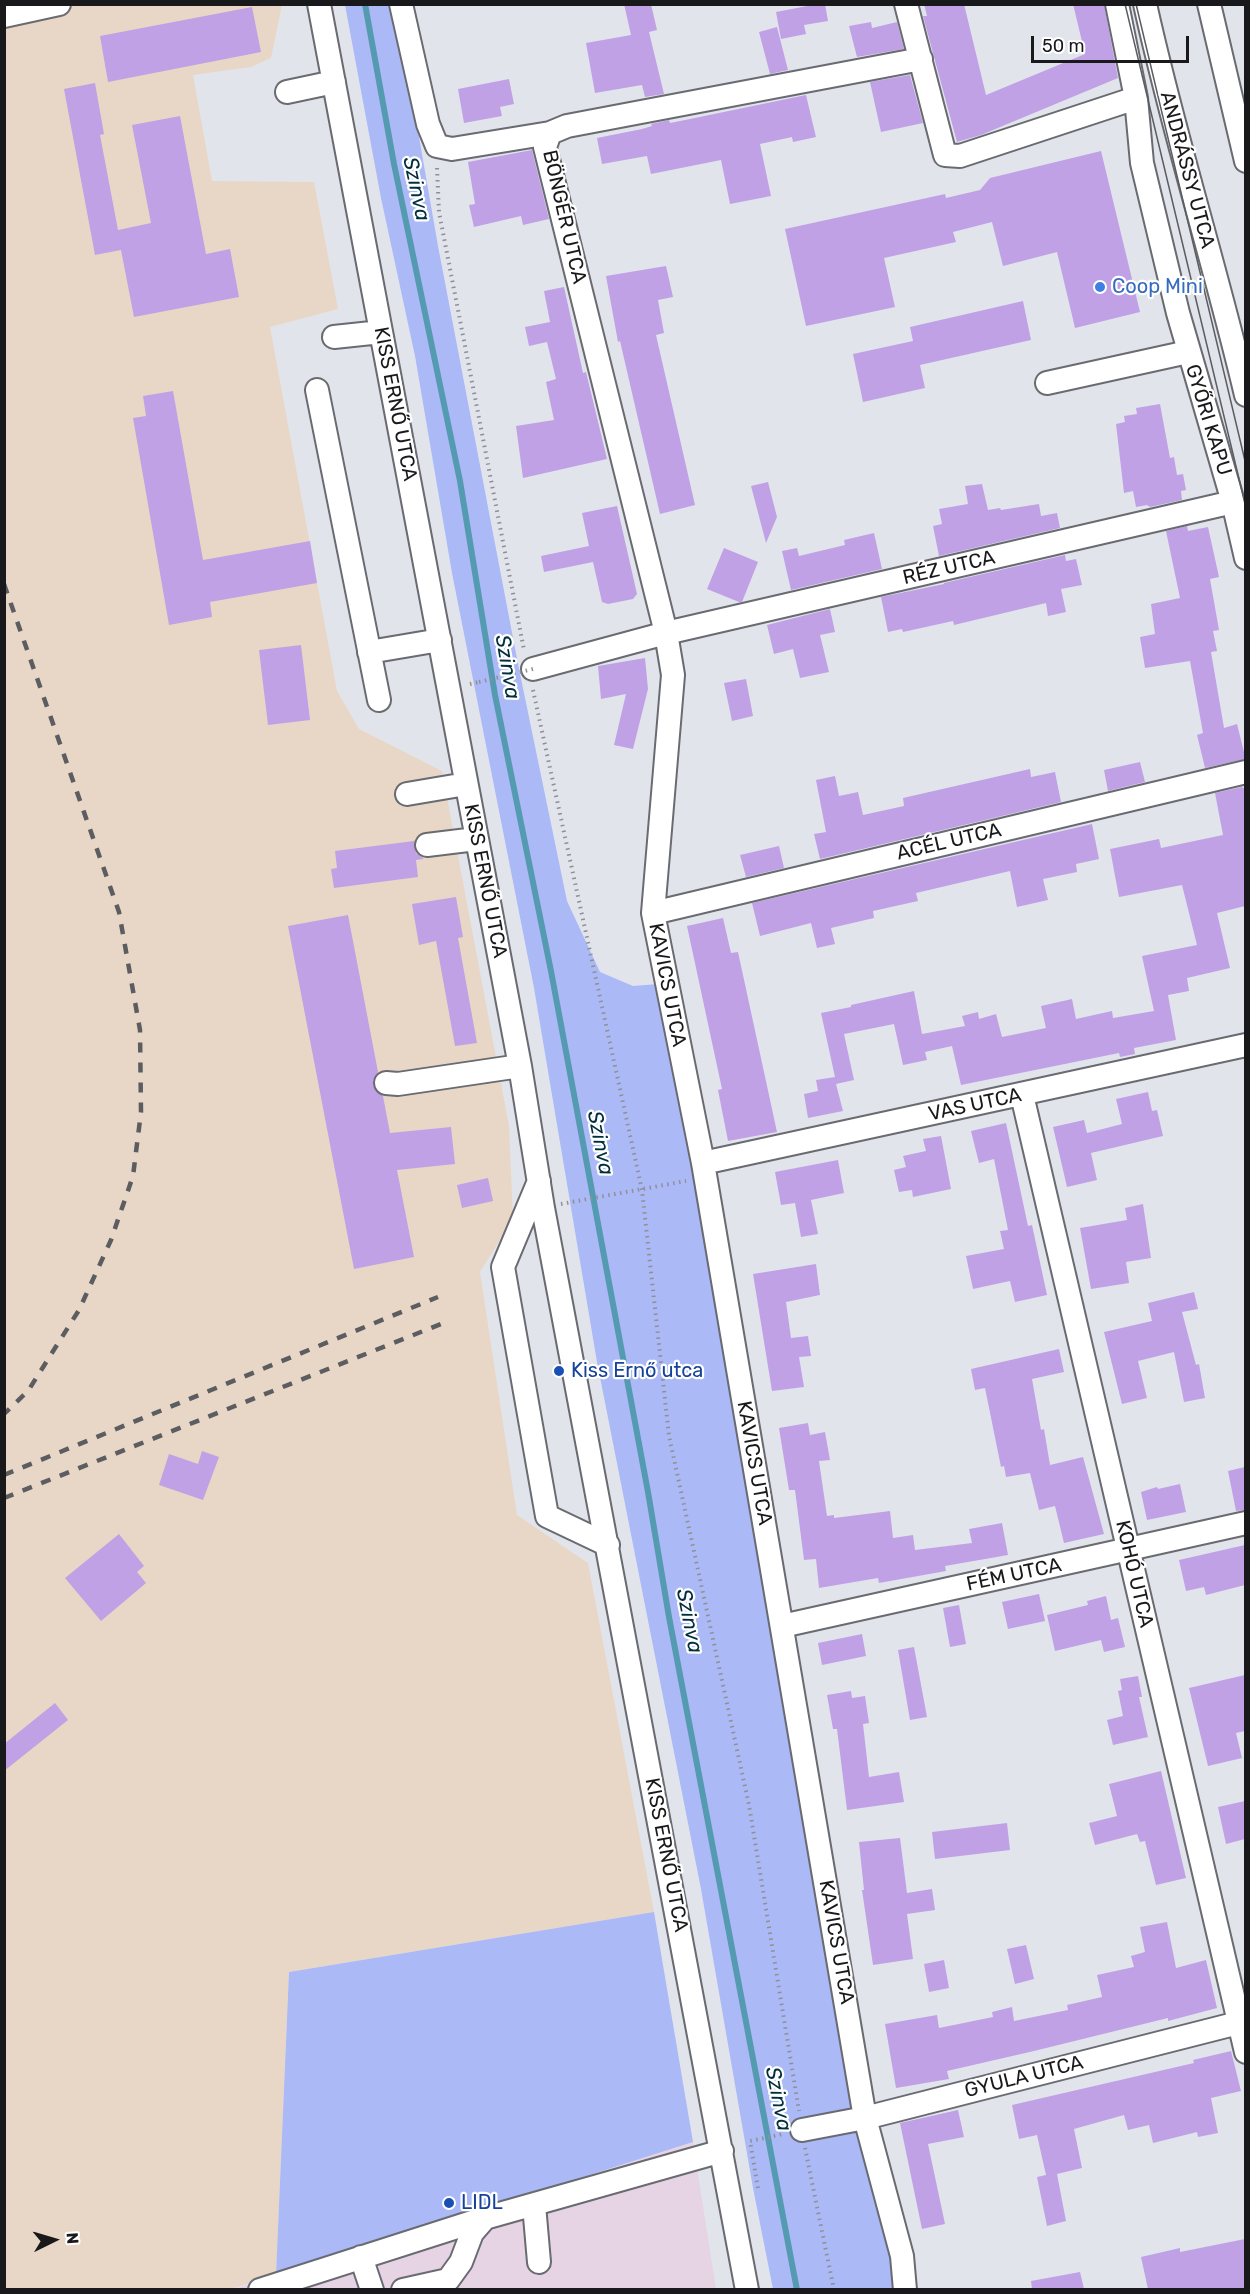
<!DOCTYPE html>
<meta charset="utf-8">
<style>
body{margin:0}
#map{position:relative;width:1250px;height:2294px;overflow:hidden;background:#e2e4eb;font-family:Rubik,sans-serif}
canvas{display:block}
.frame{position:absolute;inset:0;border:6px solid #19191c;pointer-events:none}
.north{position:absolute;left:24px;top:2210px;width:60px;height:60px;-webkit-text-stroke:4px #fff;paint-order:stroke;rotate:85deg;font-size:16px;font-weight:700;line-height:24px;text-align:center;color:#19191c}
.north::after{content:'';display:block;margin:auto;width:21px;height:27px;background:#19191c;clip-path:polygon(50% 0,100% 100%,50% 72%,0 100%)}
.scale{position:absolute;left:1031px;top:36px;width:158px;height:27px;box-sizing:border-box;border:3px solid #19191c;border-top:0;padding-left:8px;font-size:18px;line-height:21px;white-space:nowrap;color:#19191c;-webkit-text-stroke:4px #fff;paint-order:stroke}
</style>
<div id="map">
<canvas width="1250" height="2294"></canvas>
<div class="frame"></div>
<div class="north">N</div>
<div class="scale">50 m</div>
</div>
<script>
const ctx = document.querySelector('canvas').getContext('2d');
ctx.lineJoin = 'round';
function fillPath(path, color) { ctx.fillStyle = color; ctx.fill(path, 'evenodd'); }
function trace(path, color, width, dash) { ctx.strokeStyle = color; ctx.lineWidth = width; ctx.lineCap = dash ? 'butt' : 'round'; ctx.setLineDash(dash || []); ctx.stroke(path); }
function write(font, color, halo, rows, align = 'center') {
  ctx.font = font + ' Rubik,sans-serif'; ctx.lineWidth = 4.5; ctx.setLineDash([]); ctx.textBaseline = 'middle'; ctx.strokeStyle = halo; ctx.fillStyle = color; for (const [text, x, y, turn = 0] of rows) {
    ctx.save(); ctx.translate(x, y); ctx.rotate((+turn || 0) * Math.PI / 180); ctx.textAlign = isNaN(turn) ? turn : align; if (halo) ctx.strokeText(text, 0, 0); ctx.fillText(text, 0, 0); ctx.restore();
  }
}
fillPath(new Path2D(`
 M693,2142l23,147 -485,1z`), '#e6d4e4');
fillPath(new Path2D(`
 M5,5h277l-11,53 -20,9 -58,8 19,106 102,1 24,127 -68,18 67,364 22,38 83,42 67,355 4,93 -33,53 37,243 71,48 66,349 -365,60 -13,303 -45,14 -226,1z`), '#e8d7c6');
fillPath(new Path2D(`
 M345,5h51l42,241 81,423 48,232 33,71 33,14 25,-2 242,1305h-127l-20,-101 -52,-299 -104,-527 -63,-374 -82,-415 -37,-217 -34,-158z
 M654,1912l39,230 -417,133 13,-303z`), '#abb9f7');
trace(new Path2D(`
 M365,4l29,160 66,317 35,214 56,276 97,521 21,125 128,673`), '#549ab0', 6);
fillPath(new Path2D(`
 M624,4h27l6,26 -8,2 15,62 -19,3 -3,-12 -47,8 -9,-50 45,-8z
 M818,4h7l3,17 -24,4 2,9 -25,5 -5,-27z
 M924,4h40l22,91 99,-41 -12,-50h31l14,74 -137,57 -24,7 -34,-126h4z
 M252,7l9,45 -153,30 -8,-46z
 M871,22l1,6 25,-6 7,27 -47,8 -8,-31z
 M777,27l11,43 -18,4 -11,-42z
 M910,75l13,48 -42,9 -11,-50z
 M509,79l5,25 -14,3 2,9 -38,7 -6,-34z
 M95,83l9,51 -4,1 18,95 33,-7 -19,-98 48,-9 26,138 24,-5 9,48 -105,20 -13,-67 -26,5 -31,-166z
 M806,95l10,42 -23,5 -1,-5 -32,7 11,52 -41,8 -9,-44 -70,14 -4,-18 -45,8 -5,-26 45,-9 10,-3 -1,-2 18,-4 1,3 15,-3z
 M532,150l17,69 -26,6 -2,-9 -47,11 -5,-22 6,-1 -7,-42z
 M1101,151l39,161 -65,16 -18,-76 -54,14 -11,-44 -39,10 3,10 -72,16 11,49 -89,19 -21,-97 160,-35 1,4 34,-8 10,-12z
 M666,266l7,31 -15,3 6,33 -8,2 39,170 -35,9 -40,-173 -2,1 -12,-66z
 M564,287l19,86 3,-1 21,87 -84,19 -7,-52 38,-6 -8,-38 10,-3 -9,-37 -18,4 -4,-19 25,-5 -6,-31z
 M1023,301l8,39 -111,25 5,23 -62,14 -10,-48 60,-13 -3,-14z
 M173,391l30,169 107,-19 7,42 -107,19 2,15 -43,8 -36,-207 13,-2 -3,-20z
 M1160,404l10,54 4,-1 3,18 6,-1 3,16 -5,1 1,9 -32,7 -3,-2 -11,2 -3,-16 -9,2 -8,-69 9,-2 -1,-6 13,-2 -1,-6z
 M768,482l9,35 -11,26 -15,-57z
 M982,484l6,26 12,-2 1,2 38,-6 2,12 16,-3 3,15 -121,28 -6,-30 9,-2 -3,-15 29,-5 -3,-18z
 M617,506l20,88 -4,5 -25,5 -6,-2 -9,-40 -49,10 -3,-16 48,-10 -7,-33z
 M1187,526l1,5 20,-4 11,50 -9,2 9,51 -6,1 4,20 -6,1 13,76 13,-4 8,32v3l-40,9 -8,-33 6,-2 -13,-72 -45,7 -5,-31 15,-3 -4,-30 29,-6 -14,-67z
 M874,533l8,36 -91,21 -9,-39 15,-3 2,8 46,-11 -1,-5z
 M724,548l34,14 -16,40h-3l-32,-13z
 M1065,555l1,6 10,-2 6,26 -21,4 5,23 -18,4 -2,-13 -92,22 -1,-4 -50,11 -1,-3 -14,3 -7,-35 63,-13v-1z
 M830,609l5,23 -15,3 9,37 -29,6 -7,-29 -19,5 -7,-29z
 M301,645l9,75 -42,5 -9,-75z
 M645,658l3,31 -15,60 -19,-4 12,-51 -25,5 -3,-33z
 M746,679l7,37 -21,5 -8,-38z
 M1140,762l5,20 -37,9 -4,-21z
 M1030,769l1,8 24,-5 6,30 -241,57 -6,-25 12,-2 -10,-52 19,-4 4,20 19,-4 5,23 41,-9 -1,-8z
 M1242,787l3,2v117l-28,7 13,55 -43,10 2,13 -21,4 8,45 -42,8 1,6 -15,3 -1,-4 -158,32 -9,-39 -27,6 2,8 -24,5 -9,-41 -50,10 10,46 -18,4 7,27 -35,7 -4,-24 14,-3 -2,-11 19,-3 -14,-64 30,-6v-2l63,-14 8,43 43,-8 -3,-10 16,-4 1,7 17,-5 6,23 44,-9 -5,-22 31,-7 4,20 36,-8 1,7 41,-7 -12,-55 55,-11 -15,-60 -63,12 -9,-48 49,-10 2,9 62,-13 -8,-42z
 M1092,824l7,35 -23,5 1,8 -34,7 5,21 -31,7 -7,-36 -94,22 2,8 -45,10 1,7 -43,10 4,16 -18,4 -6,-25 -51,13 -8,-33z
 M414,841l2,12 8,6 -8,1 2,17 -84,11 -3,-19 6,-1 -2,-17z
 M779,846l5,22 -38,9 -6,-22z
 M456,897l7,40 -5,1 19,105 -22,3 -19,-105 -17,4 -7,-41z
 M348,915l30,157 -5,9 1,7 9,8 7,37 61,-6 4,37 -58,6 17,87 -60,12 -66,-343z
 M723,918l8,35 7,-1 39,180 -49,9 -10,-51 4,-1 -35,-163z
 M1148,1092l4,19 5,-1 6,26 -72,17 6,27 -30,7 -14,-60 31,-7 3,13 35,-9 -6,-25z
 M1006,1123l22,103 4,-1 15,70 -32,7 -5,-21 -37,8 -7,-33 38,-7 -4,-18 8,-1 -14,-71 -15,4 -8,-32z
 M941,1136l10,53 -38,8 -1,-7 -13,2 -5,-22 12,-3 -3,-11 23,-5 -3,-12z
 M838,1160l6,33 -33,7 7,34 -17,3 -6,-34 -14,2 -6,-33z
 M488,1178l5,23 -31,7 -5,-23z
 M1143,1204l8,54 -25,4 3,21 -38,6 -11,-61 47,-8 -2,-12z
 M816,1264l4,31 -34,7 5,36 17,-2 3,20 -12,1 5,30 -32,4 -19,-117z
 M1194,1292l4,17 -16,3 14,53 3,-1 6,34 -21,4 -10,-50 -36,9 9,37 -25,6 -18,-72 48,-11 -4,-18z
 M1059,1349l5,23 -32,7 9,51 3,-1 6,36 33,-8 21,77 -40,9 -9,-37 -16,4 -9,-37 -24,4 -2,-11 -3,1 -16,-79 -10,2 -4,-21z
 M808,1423l2,12 15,-3 5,28 -11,1 8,55 7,-1v3l56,-7 3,27 20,-3 2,15 57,-7 -3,-14 33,-6 6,32 -63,11 1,5 -67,12 -1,-5 -59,10 -3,-29 -12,1 -9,-70h-6l-10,-62z
 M202,1451l17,6 -16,43 -44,-15 10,-31 29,10z
 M1245,1467v43l-9,1 -8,-40z
 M1180,1484l6,28 -39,8 -6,-28 16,-5 1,2z
 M119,1534l25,32 -7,6 9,11 -45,38 -36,-43z
 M1245,1545v40l-39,10 -2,-8 -18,4 -7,-31z
 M1039,1594l6,27 -37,8 -6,-27z
 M1106,1596l5,24 7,-2 7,29 -21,5 -3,-12 -46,11 -8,-36 41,-10 -1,-4z
 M959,1605l7,39 -16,3 -7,-39z
 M862,1634l4,22 -44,9 -4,-22z
 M914,1647l13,70 -17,3 -12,-70z
 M1245,1675v56l-9,2 6,25 -34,8 -19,-78z
 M1138,1676l4,21h-3l9,40 -35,8 -6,-25 16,-4 -5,-25 4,-1 -2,-11z
 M851,1691l1,7 13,-2 4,27 -6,1 6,53 30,-5 5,30 -57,8 -10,-81h-4l-6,-34z
 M55,1703l13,17 -64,51v-27z
 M1161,1771l25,107 -30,7 -11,-44 -5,1 -3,-8 -42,11 -6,-22 28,-7 -8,-32z
 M1245,1801v38l-19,5 -8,-37z
 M1007,1823l3,27 -75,9 -3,-27z
 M900,1838l7,55 25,-4 3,21 -28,4 6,45 -40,6 -11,-75h2l-5,-48z
 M1167,1922l9,46 30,-8 11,48 -49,13v-3l-134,33 -87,20 2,8 -53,9 -11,-64 52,-9 2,13 54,-11 -1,-5 20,-5 2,14 54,-11 -1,-5 35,-8 -5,-22 37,-8 -3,-11 14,-4 -5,-25z
 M1026,1945l8,34 -19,5 -8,-35z
 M944,1960l5,28 -20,4 -5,-28z
 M1231,2051l10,40 -30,7 7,35 -20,4 -1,-5 -44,11 -4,-18 -21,5 -4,-15 -50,14 8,39 -25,6 9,47 -19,5 -10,-49 9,-2 -9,-40 -18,4 -7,-34 182,-42 -1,-3z
 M958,2110l6,27 -36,7 17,80 -23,5 -22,-106z
 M1245,2239v50h-97l-7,-32 39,-9v4z
 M1080,2272l4,17h-52l-1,-8z`), '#c0a1e6');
const minor = new Path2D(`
 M319,4l201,1062 23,142 204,1082
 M401,4l27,120 9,22 15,3 98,-16
 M906,4l39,151 15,1 176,-58
 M1117,4l19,94 6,65 36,150 55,189 13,56
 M1145,4c29,132 70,260 101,391
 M1209,4l37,157
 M4,16l55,-12
 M287,92l47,-10
 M334,337l47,-5
 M1047,383l141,-31
 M317,390l62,310
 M369,652l71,-12
 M533,669l133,-36 567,-131
 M407,794l59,-10
 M427,845l49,-6
 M653,913l593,-141
 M386,1083l12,1 122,-18
 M1022,1095l224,957
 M703,1163l543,-118
 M539,1181l-36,86 44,249 61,29
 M782,1626l464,-103
 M802,2130l63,-12 381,-97
 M534,2205l5,57
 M361,2257l11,33
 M260,2290l225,-72 237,-67
 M403,2290l45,-10 13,-18 11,-29 13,-15
 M905,2290l-3,-34 -37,-138 -162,-955 -50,-250 20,-238 -7,-42 -121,-486 5,-14 17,-7 354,-67`);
trace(minor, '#696b71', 26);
trace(new Path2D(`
 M437,168l2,44 85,438
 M470,684l9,-2
 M533,690l109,500 27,246 80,369 50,306
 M561,1204l125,-23
 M805,2148l29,142
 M758,2188l-8,-47 33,-7`), '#8f9096', 4, [1.5, 4.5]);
trace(minor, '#fff', 22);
trace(new Path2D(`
 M1125,4l121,504
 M1136,4l110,461`), '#5c5d61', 1.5);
trace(new Path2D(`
 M4,584l115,328 21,118 1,82 -8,64 -22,64 -32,70 -51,81 -24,23
 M4,1475l434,-178
 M4,1498l437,-174`), '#5c5d61', 4.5, [10, 10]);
trace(new Path2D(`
 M479,682l54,-13`), '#8f9096', 4, [1.5, 4.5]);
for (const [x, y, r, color] of [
 [1100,287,6,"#3f7fe0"],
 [559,1371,6,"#1a4fb4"],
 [449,2203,6,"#1a4fb4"]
]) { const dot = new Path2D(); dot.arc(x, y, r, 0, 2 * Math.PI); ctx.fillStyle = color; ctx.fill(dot); trace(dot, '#fff', 2); }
write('20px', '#19191c', '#fff', [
 ["ANDRÁSSY UTCA",1187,170,75],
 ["BÖNGÉR UTCA",564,217,77],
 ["KISS ERNŐ UTCA",395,404,79],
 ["GYŐRI KAPU",1208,420,73],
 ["RÉZ UTCA",949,568,-13],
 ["ACÉL UTCA",949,842,-13],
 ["KISS ERNŐ UTCA",485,881,79],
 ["KAVICS UTCA",667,985,79],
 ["VAS UTCA",975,1105,-12],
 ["KAVICS UTCA",754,1463,80],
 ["KOHÓ UTCA",1134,1574,77],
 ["FÉM UTCA",1014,1575,-12],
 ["KISS ERNŐ UTCA",666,1855,79],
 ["KAVICS UTCA",836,1942,80],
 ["GYULA UTCA",1024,2077,-14]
]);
write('20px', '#366cbe', '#fff', [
 ["Coop Mini",1112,287]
], 'left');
write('20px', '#164399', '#fff', [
 ["Kiss Ernő utca",571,1371],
 ["LIDL",461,2203]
], 'left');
write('italic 21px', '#002f3b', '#fff', [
 ["Szinva",416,189,78],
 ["Szinva",507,667,80],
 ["Szinva",600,1143,79],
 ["Szinva",689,1621,79],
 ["Szinva",778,2099,79]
]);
</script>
